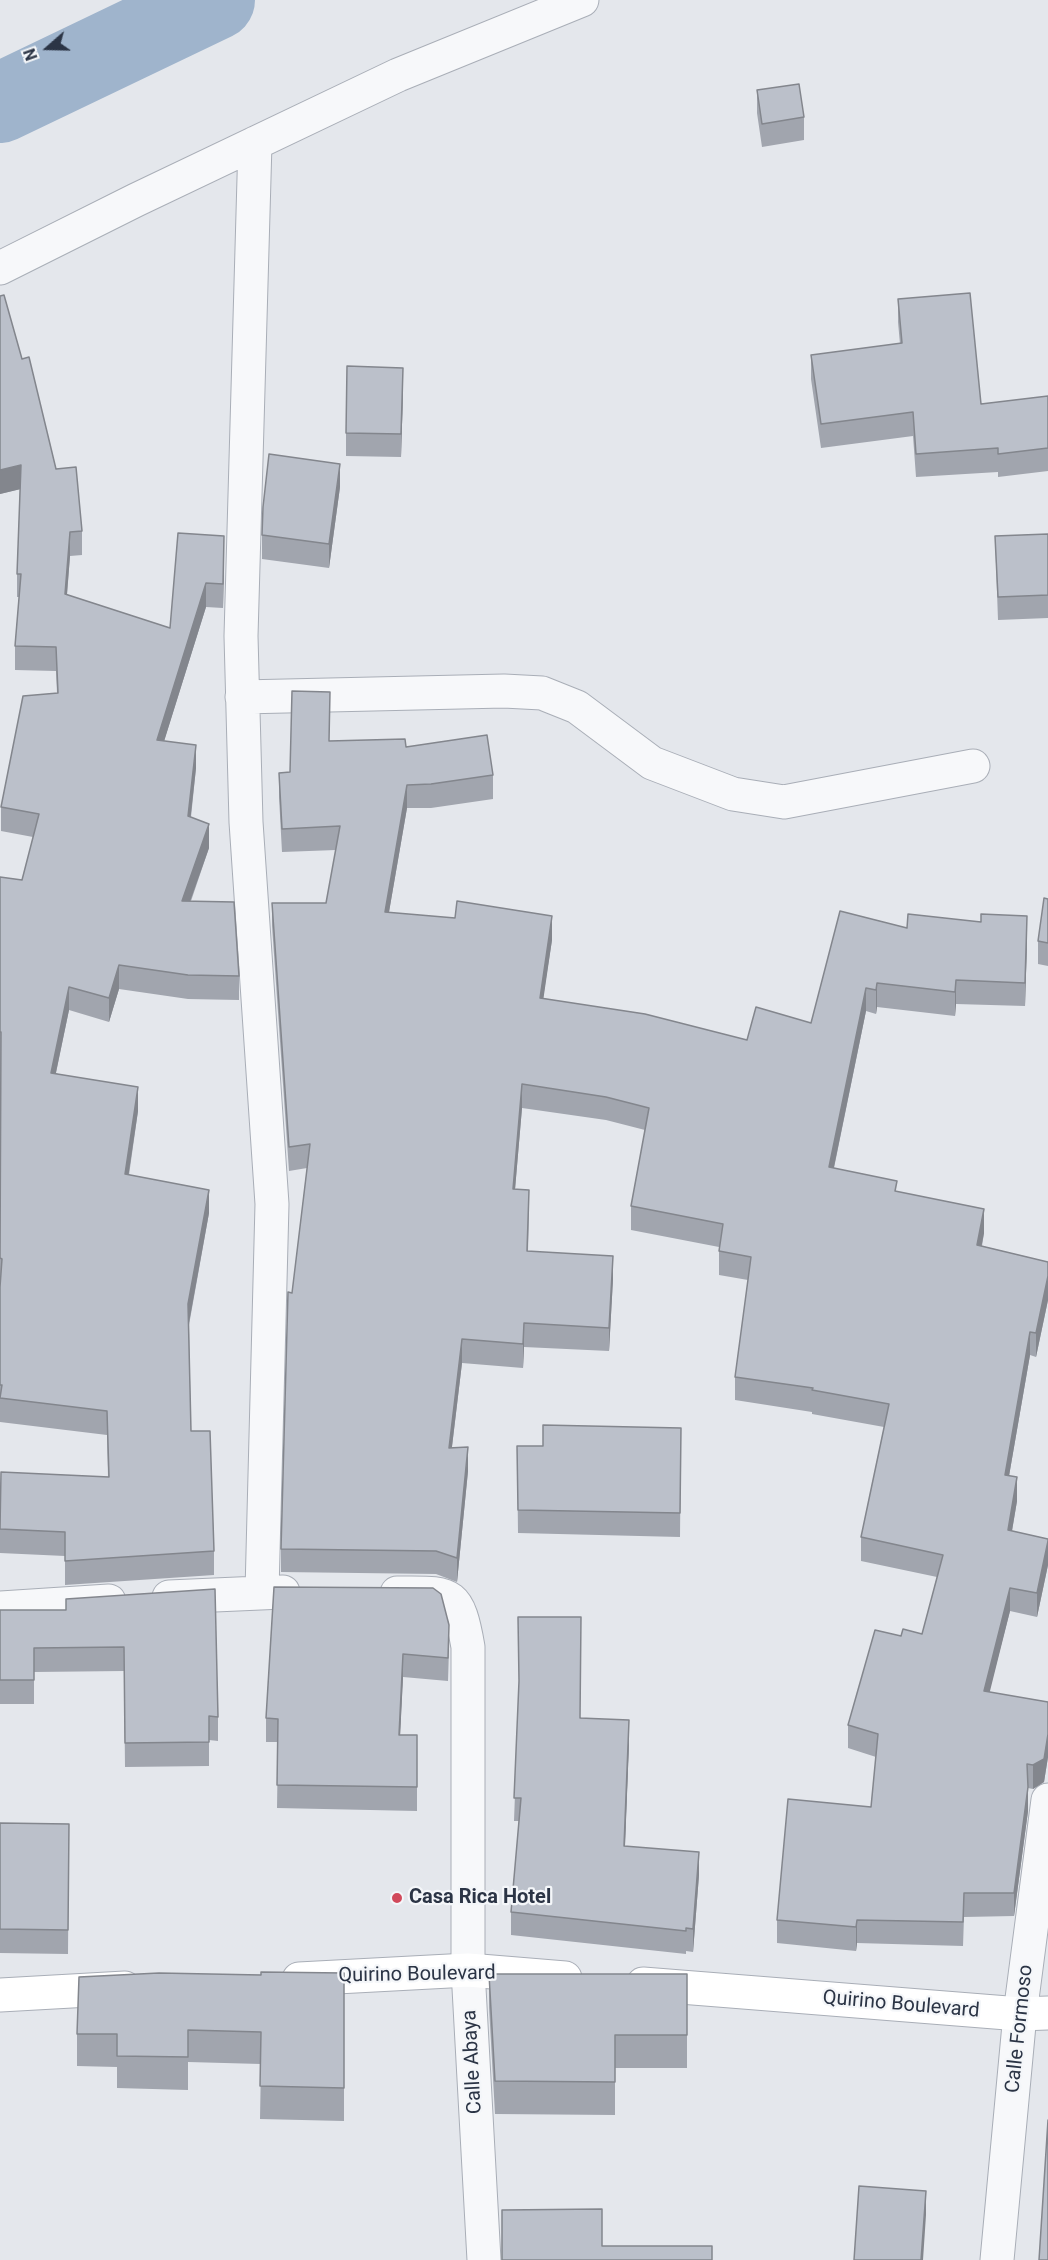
<!DOCTYPE html>
<style>
body{margin:0}
#map{position:relative;width:1048px;height:2260px;overflow:hidden;background:#e4e7ec;font-family:Roboto,sans-serif}
canvas{display:block}
.north{position:absolute;left:18px;top:18px;width:60px;height:60px;-webkit-text-stroke:4px #f4f6f9;paint-order:stroke;rotate:250deg;font-size:16px;font-weight:700;line-height:24px;text-align:center;color:#2b3445}
.north::after{content:'';display:block;margin:auto;width:21px;height:27px;background:#2b3445;clip-path:polygon(50% 0,100% 100%,50% 72%,0 100%)}
</style>
<div id="map">
<canvas width="1048" height="2260"></canvas>
<div class="north">N</div>
</div>
<script>
const ctx = document.querySelector('canvas').getContext('2d');
ctx.lineJoin = 'round';
function trace(path, color, width, dash) { ctx.strokeStyle = color; ctx.lineWidth = width; ctx.lineCap = dash ? 'butt' : 'round'; ctx.setLineDash(dash || []); ctx.stroke(path); }
function fillPath(path, color) { ctx.fillStyle = color; ctx.fill(path, 'evenodd'); }
function write(font, color, halo, rows, align = 'center') {
  ctx.font = font + ' Roboto,sans-serif'; ctx.lineWidth = 4.5; ctx.setLineDash([]); ctx.textBaseline = 'middle'; ctx.strokeStyle = halo; ctx.fillStyle = color; for (const [text, x, y, turn = 0] of rows) {
    ctx.save(); ctx.translate(x, y); ctx.rotate((+turn || 0) * Math.PI / 180); ctx.textAlign = isNaN(turn) ? turn : align; if (halo) ctx.strokeText(text, 0, 0); ctx.fillText(text, 0, 0); ctx.restore();
  }
}
trace(new Path2D(`
 M0,103l215,-103`), '#9fb4cc', 80);
const minor = new Path2D(`
 M255,143l-14,493 5,186 26,382 -10,387
 M0,268l136,-68 262,-125 184,-75
 M242,697l262,-6 38,2 35,14 75,56 81,31 51,8 189,-36
 M397,1593c54,0 61,-4 71,54v323l16,290
 M169,1597l114,-5
 M0,1608l109,-7
 M997,2260l23,-246 28,-214`);
const secondary = new Path2D(`
 M299,1979l169,-9 97,8
 M643,1984l377,30 28,-1
 M0,1995l125,-7`);
trace(minor, '#a9aeb7', 35);
trace(secondary, '#a9aeb7', 35);
trace(minor, '#f7f8fa', 33);
trace(secondary, '#fff', 33);
fillPath(new Path2D(`
 M757,90l47,27v23l-42,7 -5,-34z
 M0,296l22,63 34,110 26,62v24l-12,1 -3,39 103,33 54,-68 -1,48 -17,-1 -42,134 32,27 -5,49 18,31 -18,53 48,75v24l-51,-1 -69,-10 -10,33 -40,-12 -13,63 82,38 -9,64 80,38 -20,112 2,106 23,120v24l-149,10v-29l-65,-3v-43l108,-33 -1,-42 -107,-13v-545l22,3 11,-43 -32,-6v-24l56,-114 -1,-22 -41,-1v-24l4,-49h-2v-23l3,-85 -20,5z
 M898,299l83,105 67,-8v75l-50,6v-5l-82,5 -3,-41 -92,12 -10,-69v-24l89,-11 -2,-22z
 M403,391l-2,66 -55,-1v-23z
 M340,487l-11,81 -67,-9v-24z
 M1048,534v84l-50,2 -3,-84z
 M329,741l77,6 87,28v24l-62,9h-24l-18,104 163,28 -9,58 204,42 64,-17 96,-95 120,12 -2,66 -69,-2 -1,12 -78,-9 -1,7 -10,-3 -32,157 63,24 87,41 -2,13 66,16v38l-12,57 -6,-2 -21,121 8,25 -5,30 36,8v26l-11,52 -27,-6 -21,81 59,10v55l-4,25 -11,7 -5,-1v23l-14,105 -50,1 -1,29 -106,-3 -1,8 -79,-8v-23l94,-113 5,-50 -28,-9v-23l53,-89 21,-2 15,-57 -76,-16v-24l23,-110 -72,-13v-2l-77,-12v-23l13,-97 -29,-5v-28l-88,-17v-24l14,-76 -39,-10 -84,-12 -7,81 14,24 -1,38 85,28 -4,72 -85,-4 -1,21 -61,-5 -10,84 16,24 -11,111 -21,-8 -155,-2v-23l11,-256 15,-125 -18,3 -17,-245v-23h54l10,-53 -54,2 -3,-55v-24l11,-1z
 M1048,899v67l-10,-2v-23z
 M681,1428l-1,109 -162,-4 -1,-87h26z
 M274,1587l175,62 -1,32 -45,-4 -3,58h17v76l-140,-3 1,-66h-12v-24z
 M66,1599l152,118v24l-9,-1v26l-84,1 -1,-96 -90,1v32h-34v-94h66z
 M519,1685l110,58 -4,104 74,28 -6,77 -7,-1v3l-175,-19v-23l8,-91h-5z
 M0,1823l69,1 -1,130 -68,-1z
 M344,1973v148l-84,-2 1,-55 -73,-2v28l-71,-2v-21l-40,-1v-32l184,-59z
 M489,1974h198v94h-72v47l-120,-1 -6,-107z`), '#a1a5ae');
fillPath(new Path2D(`
 M403,368v23l-2,66v-23z
 M340,464v23l-11,81v-24z
 M21,465v24l-21,5v-24z
 M70,532v24l-5,62v-24z
 M224,536v24l-1,48v-24z
 M206,583v24l-49,157v-24z
 M196,745v23l-8,72v-24z
 M407,785v23l-22,127v-23z
 M209,824v24l-27,76v-23z
 M552,916v24l-12,82v-24z
 M1027,916v24l-2,66v-23z
 M119,965v24l-10,33v-24z
 M956,980v24l-1,12v-24z
 M877,983v24l-1,7v-24z
 M69,987v23l-18,86v-23z
 M866,988v23l-37,180v-24z
 M522,1084v24l-9,105v-24z
 M138,1087v24l-13,87v-24z
 M209,1190v23l-21,115v-24z
 M984,1209v24l-7,36v-24z
 M613,1256v23l-4,72v-23z
 M1048,1276v24l-12,57v-24z
 M524,1323v24l-1,21v-24z
 M1030,1332v23l-25,144v-24z
 M462,1339v24l-13,108v-23z
 M468,1447v24l-11,111v-24z
 M1017,1477v24l-9,53v-24z
 M1048,1541v24l-11,52v-24z
 M1010,1588v23l-26,104v-24z
 M403,1654v23l-4,81v-23z
 M629,1720v23l-5,127v-24z
 M1048,1734v23l-4,25 -11,7v-24z
 M1028,1787v24l-14,105v-23z
 M699,1852v23l-6,77v-23z
 M857,1920v23l-1,8v-24z
 M926,2191v24l-3,45h-2z`), '#83868d');
const building = new Path2D(`
 M799,84l5,33 -42,7 -5,-34z
 M970,293l11,111 67,-8v52l-50,6v-6l-82,6 -3,-42 -92,12 -10,-69 91,-12 -4,-44z
 M4,295l18,64 7,-2 27,112 20,-2 6,64 -12,1 -5,62 105,34 8,-95 46,3 -1,48 -17,-1 -49,157 39,5 -8,71 21,8 -27,77 52,1 5,74 -51,-1 -69,-10 -10,33 -40,-11 -18,86 87,14 -13,87 84,16 -21,114 3,127h19l4,120 -149,10v-29l-65,-3 1,-57 108,5 -2,-66 -107,-13 2,-13h-2v-98l2,-28 -2,-1 1,-226h-1v-155l22,3 17,-66 -38,-7 22,-111 35,-3 -2,-46 -41,-1 6,-72h-4l4,-109 -21,5v-174z
 M347,366l56,2 -2,66 -55,-1z
 M269,454l71,10 -11,80 -67,-9 1,-28z
 M1048,534v61l-50,2 -3,-61z
 M292,691l38,1 -1,49 76,-2 1,8 81,-12 6,40 -62,9 -24,1 -22,127 70,6 2,-17 95,15 -12,82 105,16 102,26 9,-33 55,16 29,-112 67,17 1,-14 73,8v-8l46,2 -2,67 -69,-3 -1,12 -78,-9 -1,7 -10,-2 -37,179 68,14 -2,10 89,18 -7,36 71,17v14l-12,57 -6,-1 -25,143 12,2 -9,53 40,9v2l-11,52 -27,-5 -26,103 64,11v32l-4,25 -11,6 -6,-1 1,23 -14,106h-50l-1,29 -106,-2 -1,7 -79,-7 11,-121 83,8 7,-73 -30,-9 27,-95 26,6 2,-7 19,5 21,-79 -82,-18 28,-133 -77,-14 1,-2 -78,-11 16,-120 -32,-6 4,-27 -92,-18 18,-98 -43,-11 -84,-13 -9,105 16,1 -2,61 86,5 -4,72 -85,-5 -1,21 -61,-5 -13,109 19,-1 -11,111 -21,-7 -155,-2 7,-257 4,1 18,-149 -21,3 -17,-244h54l14,-77 -58,3 -3,-56 11,-1z
 M1044,898l4,1v44l-10,-2z
 M543,1425l138,3 -1,85 -162,-3 -1,-64h26z
 M274,1587l159,1 8,6 8,31 -1,33 -45,-4 -4,81h18v52l-140,-2 1,-66 -12,-1z
 M215,1589l3,128 -9,-1v26l-84,1 -1,-96 -90,1v32h-34v-70h66v-11z
 M518,1617h63l-1,101 49,2 -5,126 75,6 -6,77 -7,-1v3l-175,-19 10,-114h-7l5,-117z
 M0,1823l69,1 -1,106 -68,-1z
 M261,1972l83,1v115l-84,-2 1,-54 -73,-2v27l-71,-1v-22h-40l2,-57 80,-4 102,2z
 M489,1974h198v61h-72v47l-120,-1z
 M1048,2120v140h-9z
 M859,2186l67,5 -5,69h-67z
 M602,2209v37h110v14h-210v-50z`);
fillPath(building, '#bbc0ca');
trace(building, '#83868d', 1.5);
for (const [x, y, r, color] of [
 [397,1898,6,"#d1495b"]
]) { const dot = new Path2D(); dot.arc(x, y, r, 0, 2 * Math.PI); ctx.fillStyle = color; ctx.fill(dot); trace(dot, '#f4f6f9', 2); }
write('bold 20px', '#2b3445', '#f4f6f9', [
 ["Casa Rica Hotel",409,1898]
], 'left');
write('20px', '#2b3445', '#f4f6f9', [
 ["Quirino Boulevard",417,1975,-1],
 ["Quirino Boulevard",901,2005,5],
 ["Calle Formoso",1020,2029,-84],
 ["Calle Abaya",473,2062,-93]
]);
</script>
